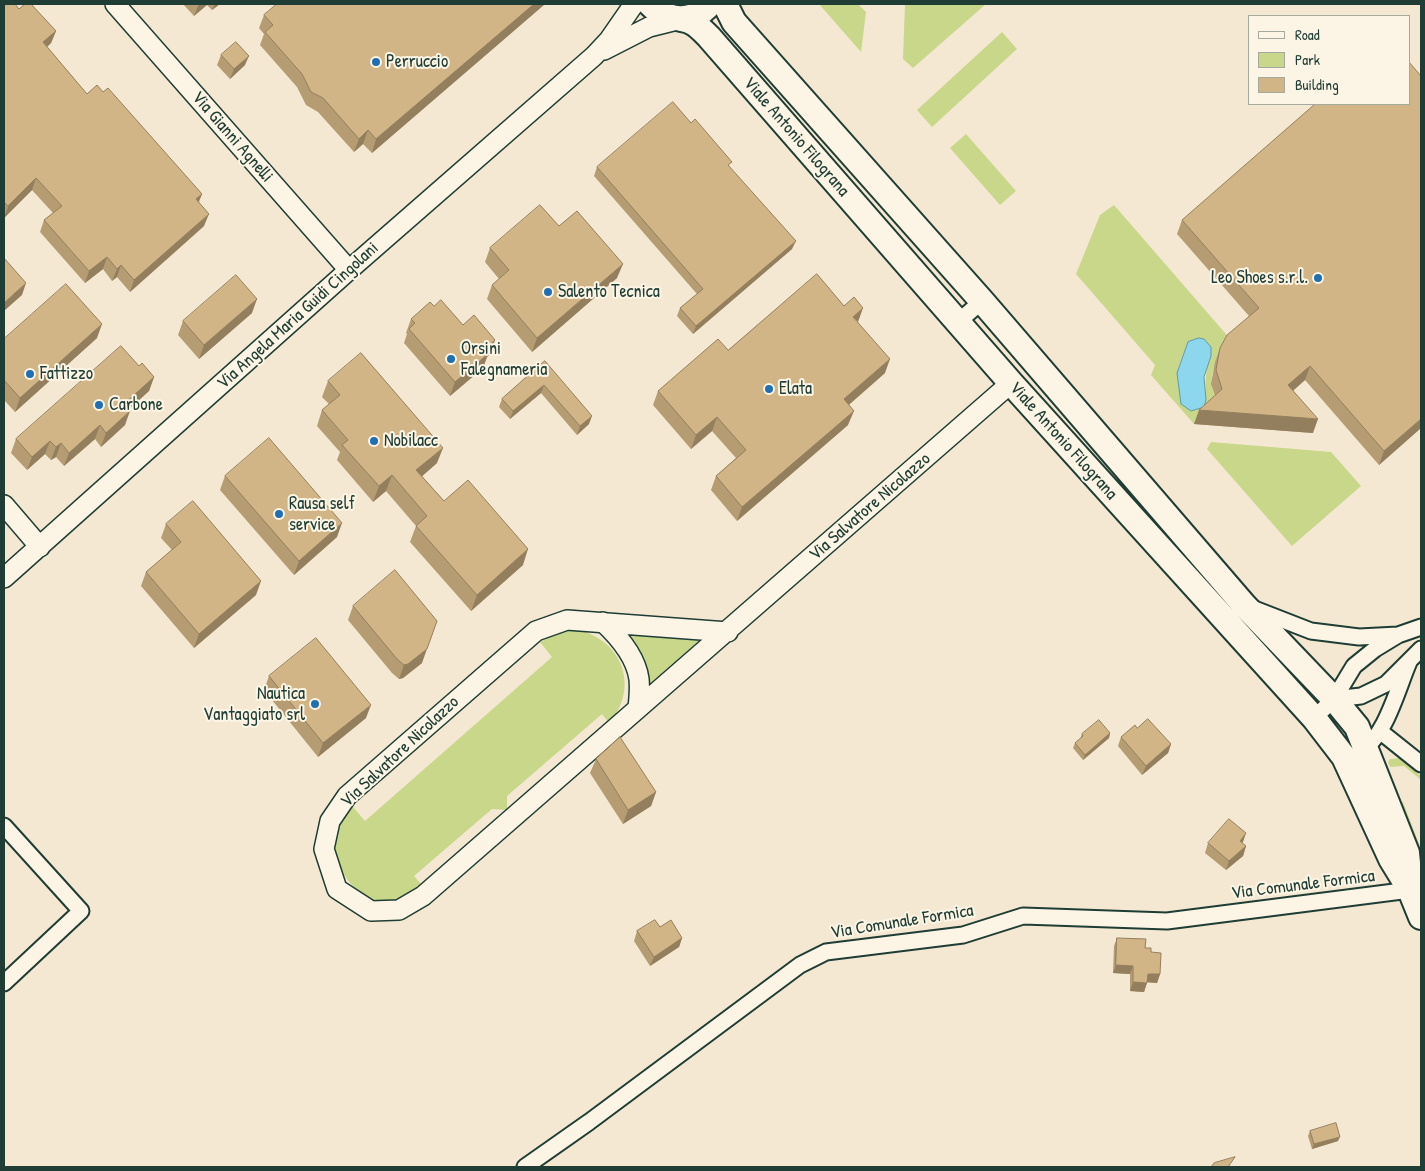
<!DOCTYPE html>
<style>
body{margin:0}
#map{position:relative;width:1425px;height:1171px;overflow:hidden;background:#f4e8d2;font-family:"Patrick Hand",sans-serif}
canvas{display:block}
.frame{position:absolute;inset:0;border:5px solid #1f3d34;pointer-events:none}
.legend{position:absolute;left:1248px;top:15px;width:162px;height:90px;box-sizing:border-box;background:#fcf5e5;border:1px solid #a4ab9e;margin:0;padding:6px 9px;list-style:none;font-size:15px;color:#1f3d34}
.legend li{display:flex;align-items:center;gap:10px;height:25px}
.legend b{width:25px;border:1px solid #a4ab9e}
</style>
<div id="map">
<canvas width="1425" height="1171"></canvas>
<div class="frame"></div>
<ul class="legend">
<li><b style="height:6px;background:#fcf5e5"></b>Road</li>
<li><b style="height:14px;background:#c9d78a"></b>Park</li>
<li><b style="height:14px;background:#d2b586"></b>Building</li>
</ul>
</div>
<script>
const ctx = document.querySelector('canvas').getContext('2d');
ctx.lineJoin = 'round';
function fillPath(path, color) { ctx.fillStyle = color; ctx.fill(path, 'evenodd'); }
function trace(path, color, width, dash) { ctx.strokeStyle = color; ctx.lineWidth = width; ctx.lineCap = dash ? 'butt' : 'round'; ctx.setLineDash(dash || []); ctx.stroke(path); }
function write(font, color, halo, rows, align = 'center') {
  ctx.font = font + ' "Patrick Hand",sans-serif'; ctx.lineWidth = 4; ctx.setLineDash([]); ctx.textBaseline = 'middle'; ctx.strokeStyle = halo; ctx.fillStyle = color; for (const [text, x, y, turn = 0] of rows) {
    ctx.save(); ctx.translate(x, y); ctx.rotate((+turn || 0) * Math.PI / 180); ctx.textAlign = isNaN(turn) ? turn : align; if (halo) ctx.strokeText(text, 0, 0); ctx.fillText(text, 0, 0); ctx.restore();
  }
}
fillPath(new Path2D(`
 M819,4h39l8,8 -5,40z
 M905,4h81l-73,64 -10,-9z
 M1002,32l15,17 -85,78 -15,-17z
 M966,134l50,57 -16,14 -50,-57z
 M1114,205l118,136c-15,18 -26,32 -17,56l-21,27 -43,-49 4,-10 -79,-91 24,-59zM1188,342l23,14c-8,19 -4,32 -7,51l-13,4 -12,-45z
 M1211,442l120,10 30,34 -69,60 -85,-97z
 M564,630c8,1 17,0 24,3 38,15 49,59 21,90l-7,-9 -95,82v14l-15,-1 -78,67 8,9c-51,54 -120,-37 -69,-78l12,14 187,-164 -12,-15z
 M626,633l75,6 -53,46 -4,-26z
 M1400,758l21,18v4l-17,-14 -14,1 -2,-5 2,-3z
 M1403,802l18,47v2l-5,2 -19,-49z`), '#c9d78a');
const water = new Path2D(`
 M1199,338l5,1 7,8v9l-7,21 2,23 -2,7 -13,4 -10,-7 -4,-31 11,-31z`);
fillPath(water, '#8dd7ee');
trace(water, '#6199a4', 1);
const minor = new Path2D(`
 M957,323l25,-22
 M1252,608l59,23 48,6 39,-2
 M1334,699l27,-3 25,-12 35,-35
 M1314,718l20,-19 20,-33 21,-17 23,-14 23,-8
 M1381,732l40,32
 M1360,751c25,-12 38,-64 49,-89
 M4,826l77,85 -77,72
 M525,1167l64,-45 211,-157 26,-13 137,-17 60,-19 144,5 243,-31`);
const tertiary = new Path2D(`
 M115,4l234,266
 M604,50l45,-23 32,-8
 M4,505l36,42
 M4,578l345,-308 245,-214 15,-16 25,-36
 M603,622c16,15 33,35 36,57 1,9 0,20 -1,29
 M728,632l-161,-12 -31,11 -189,165 -17,25 -6,28 13,40 34,22 28,-1 24,-14 588,-513`);
const primary = new Path2D(`
 M650,4c18,18 42,20 60,0
 M725,4l9,18 248,279 262,304 90,94 23,28 50,126 3,31
 M681,19c12,1 19,9 28,18l302,346 303,335 30,39 47,102 19,31 11,27`);
trace(minor, '#1f3d34', 19);
trace(tertiary, '#1f3d34', 22);
trace(primary, '#1f3d34', 28);
trace(minor, '#fcf5e5', 15);
trace(tertiary, '#fcf5e5', 19);
trace(primary, '#fcf5e5', 24);
fillPath(new Path2D(`
 M4,4l15,5 37,22 -5,12 -4,4 40,47 16,-2 99,102 -3,8 5,24 -74,66 -13,-15 -5,4 -9,-12 -18,14 -45,-51 4,-12 9,-7 -21,-23 -28,28z
 M183,4h37l-8,6 -5,-5 -13,11z
 M545,4l-173,149 -9,-9 -9,8 -36,-40 -12,-7 -9,-18 -37,-42 4,-11 -5,-6 5,-13z
 M221,55l24,10 -15,14 -13,-14z
 M1421,76v352l-42,37 -74,-85 -12,11 20,42 -119,-9 21,-28 -4,-12 4,-22 5,-14 29,-32 -72,-82 5,-14z
 M597,167l133,1 62,81 -99,85 -16,-18 3,-8 17,-14 -103,-118z
 M559,226l58,52 -85,74 -45,-53 5,-14 7,-6 -14,-17 5,-14z
 M434,306l29,19 27,29 -3,3 -4,11 -33,28 -46,-53 3,-9 -1,-1 5,-14z
 M252,313l-53,46 -21,-24 5,-14z
 M858,322l27,51 -36,32 -1,20 -111,96 -26,-31 5,-14 20,-18 -24,-27 -21,18 -38,-44 5,-14 70,-41z
 M97,338l-82,74 -11,-12v-61z
 M545,361l44,63 -12,11 -36,-42 -31,26 -11,-12 3,-8z
 M154,377l-5,14 -21,19 -3,15 -24,22 -6,-8 -31,27 -8,-9 -5,3 -6,-6 -18,16 -16,-17 5,-14z
 M328,381l109,82 -15,13 22,25 79,64 -52,46 -61,-69 6,-16 -30,-35 -13,11 -36,-42 3,-8 -23,-26 5,-16 7,-6 -7,-7z
 M225,476l112,61 -43,38 -74,-85z
 M166,524l90,71 -62,53 -53,-62 5,-14 26,-22 -11,-12z
 M353,606l69,57 -19,15 -4,1 -7,-6 -44,-53z
 M269,676l97,42 -48,39 -54,-67z
 M1137,728l34,16 -3,9 -26,22 -24,-29 3,-9z
 M1110,733l-1,5 -26,22 -10,-12 2,-5 5,-4 2,-5z
 M596,759l60,33 -5,14 -28,18 -33,-51z
 M1208,843h34l4,3 -3,10 -17,14 -21,-17z
 M660,927l22,11 -3,9 -29,19 -16,-25 3,-10z
 M1117,938l28,10 6,4 9,22 -3,9 -10,-1 -3,10 -14,-1v-17l-17,-1 1,-27z
 M1310,1131l28,10 -26,8 -4,-13z`), '#b59c73');
fillPath(new Path2D(`
 M199,4h9l-14,12z
 M215,4h5l-8,6z
 M534,4h11l-173,149 4,-14z
 M56,31l-5,12 -12,11 4,-12z
 M249,56l-4,9 -15,14 4,-10z
 M368,130l-5,14 -9,8 5,-13z
 M36,178l-4,12 -28,28 4,-12z
 M202,194l-5,11 -1,-6z
 M209,214l-5,12 -74,66 4,-12z
 M796,241l-4,8 -99,85 3,-8z
 M107,257l-4,12 -18,14 4,-12z
 M623,264l-6,14 -85,74 5,-14z
 M121,265l-4,12 -5,4 5,-12z
 M26,283l-4,12 -18,16v-8z
 M257,299l-5,14 -53,46 5,-14z
 M863,308l-5,14 -5,-5z
 M102,324l-5,14 -82,74 5,-14z
 M495,340l-5,14 -3,3 -4,11 -33,28 5,-14 29,-32z
 M890,359l-5,14 -46,40 5,-14z
 M1310,366l-5,14 -22,19 5,-14z
 M154,377l-5,14 -31,28 5,-14z
 M544,385l-3,8 -31,26 3,-8z
 M1199,410l119,9 -5,14 -119,-9z
 M130,411l-5,14 -24,22 5,-14z
 M854,411l-6,14 -111,96 5,-14z
 M592,416l-3,8 -12,11 3,-9z
 M717,417l-5,14 -21,18 5,-14z
 M1421,419v9l-42,37 5,-14z
 M100,425l-5,14 -31,27 5,-13z
 M50,441l-5,13 -18,16 5,-13z
 M61,443l-5,14 -5,3 5,-13z
 M443,448l-6,15 -26,23 5,-16z
 M392,475l-6,16 -13,11 6,-16z
 M342,523l-5,14 -43,38 5,-14z
 M528,549l-5,16 -52,46 6,-16z
 M261,581l-5,14 -62,53 5,-14z
 M427,649l-5,14 -19,15 -4,1 5,-14z
 M371,705l-5,13 -48,39 5,-14z
 M1110,733l-1,5 -26,22 2,-5z
 M1171,744l-3,9 -26,22 4,-9z
 M656,792l-5,14 -28,18 5,-14z
 M1246,833l-3,9 -7,8 4,-9z
 M1246,846l-3,10 -17,14 3,-9z
 M682,938l-3,9 -29,19 4,-9z
 M1116,965l17,1 -3,8 -17,-1z
 M1148,974h12l-3,9 -13,-1z
 M1133,982l14,1 -3,9 -14,-1z
 M1340,1137l-2,4 -26,8 2,-5z`), '#937f5e');
const building = new Path2D(`
 M4,4h11l4,5 6,-5h6l25,27 -13,11 44,52 10,-9 6,7 5,-4 94,106 -6,5 13,15 -75,66 -13,-15 -4,4 -10,-12 -18,14 -45,-51 18,-14 -26,-28 -28,28 -4,-4z
 M277,4h257l-158,135 -8,-9 -9,9 -36,-41 -12,-6 -9,-18 -37,-42 8,-7 -9,-10z
 M236,42l13,14 -15,13 -13,-14z
 M1409,62l12,14v343l-37,32 -74,-85 -22,19 30,34 -119,-9 23,-21 -6,-19 4,-22 7,-13 32,-27 -77,-88 133,-116h94z
 M673,102l18,21 4,-4 37,43 -4,3 68,76 -100,85 -16,-18 23,-19 -106,-122z
 M540,205l19,21 18,-15 46,53 -86,74 -45,-53 17,-15 -19,-22z
 M4,258l22,25 -22,20z
 M817,274l27,32 10,-9 9,11 -10,9 37,42 -46,40 10,12 -112,96 -26,-31 30,-26 -29,-33 -21,18 -38,-44 60,-52 10,11z
 M236,275l21,24 -53,46 -21,-24z
 M66,284l36,40 -82,74 -16,-18v-41z
 M441,300l22,25 11,-10 21,25 -11,10 4,4 -33,28 -46,-53 6,-6 -4,-4 19,-17 4,4z
 M121,346l18,20 3,-3 12,14 -31,28 7,6 -24,22 -6,-8 -31,28 -8,-10 -5,4 -6,-6 -18,16 -16,-18z
 M361,353l82,95 -27,22 28,31 24,-21 60,69 -51,46 -61,-69 11,-10 -35,-41 -13,11 -37,-41 6,-5 -26,-30 18,-15 -12,-14z
 M545,361l47,55 -12,10 -36,-41 -31,26 -11,-12z
 M269,438l73,85 -43,38 -74,-85z
 M193,501l68,80 -62,53 -53,-62 35,-30 -15,-18z
 M395,570l42,51 -10,28 -19,15 -4,1 -7,-6 -44,-53z
 M316,638l55,67 -48,38 -54,-67z
 M1148,719l23,25 -25,22 -25,-29 14,-12 2,3z
 M1099,720l11,13 -25,22 -10,-12 8,-7 -1,-2z
 M620,737l36,55 -28,18 -32,-51z
 M1229,819l17,14 -6,8 6,5 -17,15 -21,-18z
 M655,920l5,7 11,-7 11,18 -28,19 -17,-26z
 M1117,938l29,1 -1,9h6v4l10,1 -1,21h-12l-1,9 -14,-1v-16l-17,-1z
 M1336,1123l4,14 -26,7 -4,-13z
 M1235,1157l-7,10h-17l3,-4z`);
fillPath(building, '#d2b586');
trace(building, '#937f5e', 1);
for (const [x, y, r, color] of [
 [376,62,5,"#1f6fb2"],
 [1318,278,5,"#1f6fb2"],
 [548,292,5,"#1f6fb2"],
 [451,359,5,"#1f6fb2"],
 [30,374,5,"#1f6fb2"],
 [769,389,5,"#1f6fb2"],
 [99,405,5,"#1f6fb2"],
 [374,441,5,"#1f6fb2"],
 [279,514,5,"#1f6fb2"],
 [315,704,5,"#1f6fb2"]
]) { const dot = new Path2D(); dot.arc(x, y, r, 0, 2 * Math.PI); ctx.fillStyle = color; ctx.fill(dot); trace(dot, '#fcf5e5', 2); }
write('18px', '#1f3d34', '#fcf5e5', [
 ["Perruccio",386,62],
 ["Leo Shoes s.r.l.",1308,278,"right"],
 ["Salento Tecnica",558,292],
 ["Orsini",461,349],
 ["Falegnameria",461,370],
 ["Fattizzo",40,374],
 ["Elata",779,389],
 ["Carbone",109,405],
 ["Nobilacc",384,441],
 ["Rausa self",289,504],
 ["service",289,525],
 ["Nautica",305,694,"right"],
 ["Vantaggiato srl",305,715,"right"]
], 'left');
write('18px', '#1f3d34', '#fcf5e5', [
 ["Via Gianni Agnelli",232,137,49],
 ["Viale Antonio Filograna",796,137,49],
 ["Via Angela Maria Guidi Cingolani",298,316,-42],
 ["Viale Antonio Filograna",1063,441,48],
 ["Via Salvatore Nicolazzo",870,507,-41],
 ["Via Salvatore Nicolazzo",400,752,-43],
 ["Via Comunale Formica",1303,885,-7],
 ["Via Comunale Formica",902,922,-9]
]);
</script>
